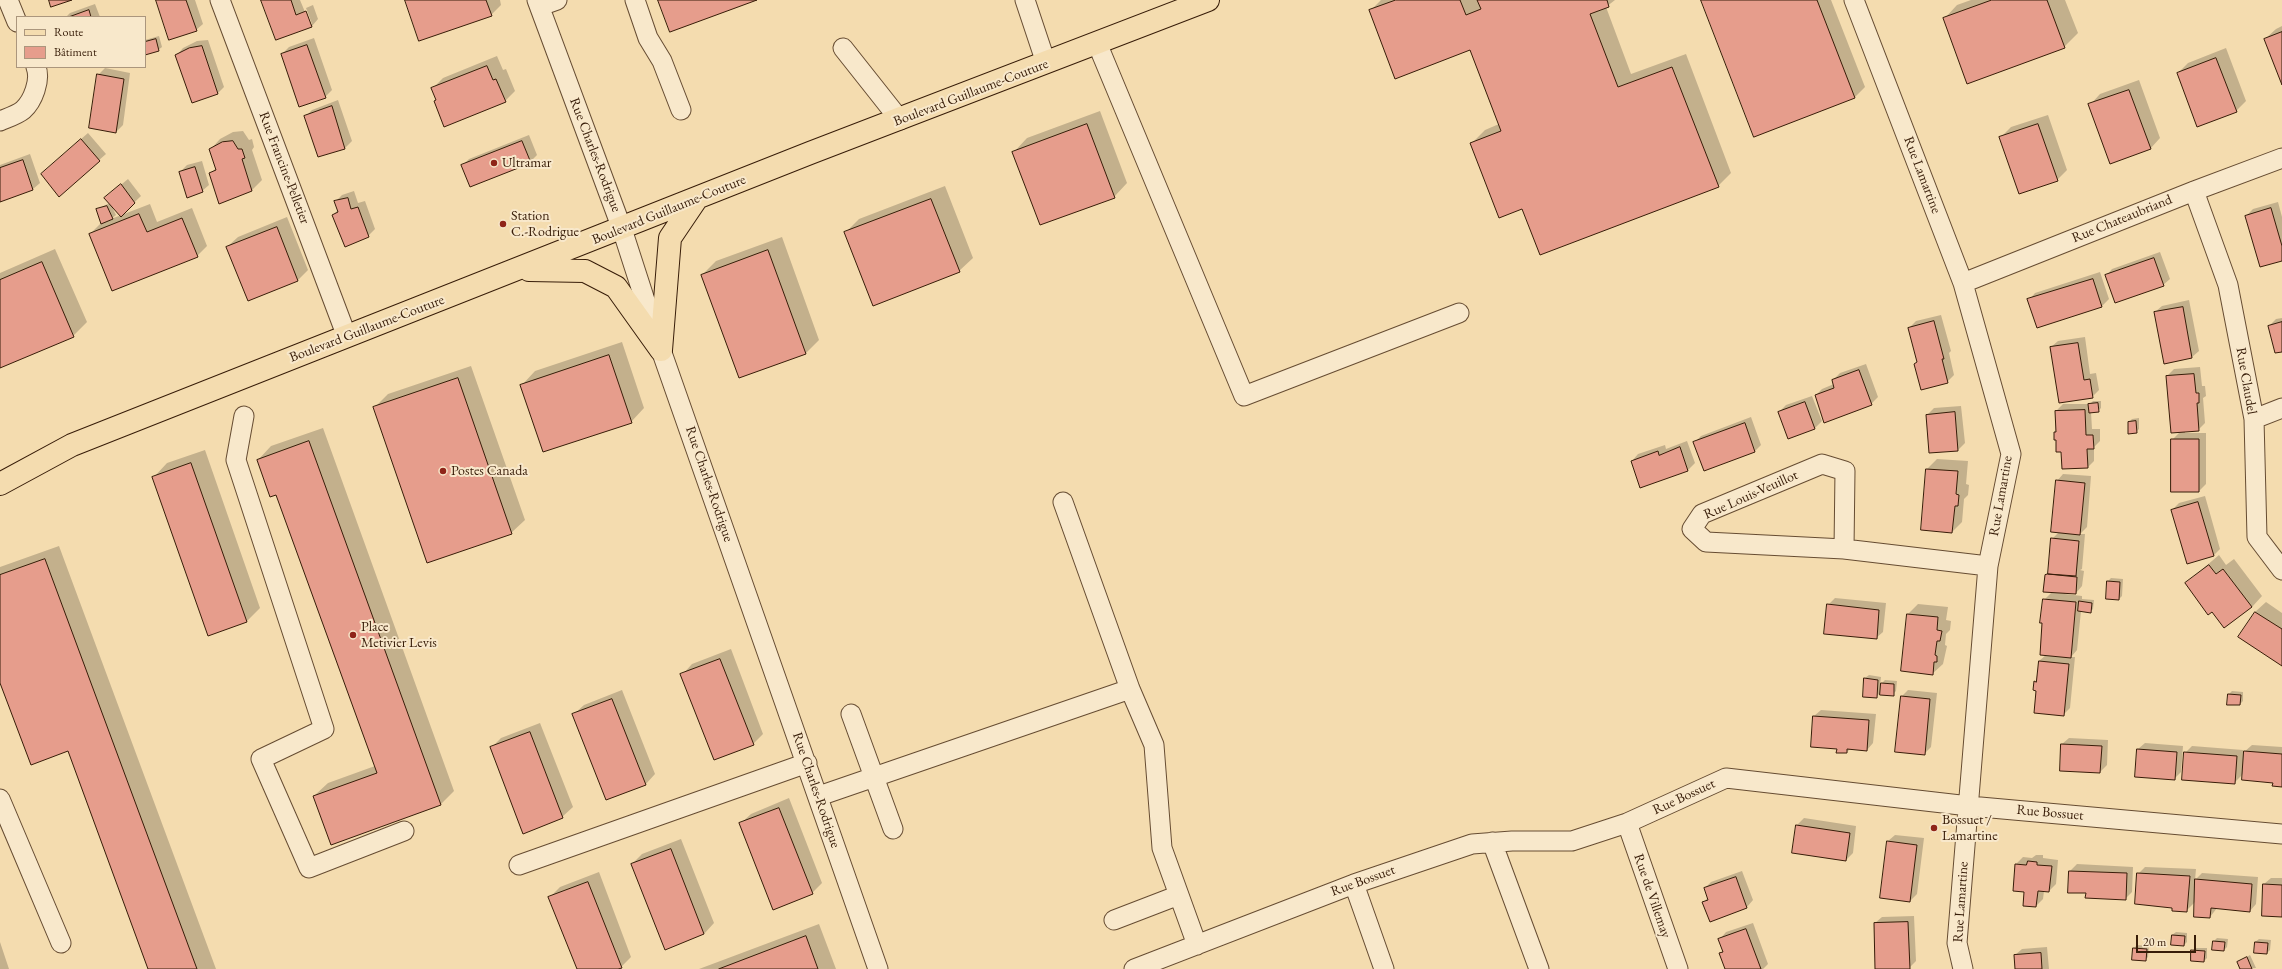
<!DOCTYPE html>
<meta charset="utf-8">
<style>
body{margin:0}
#map{position:relative;width:2282px;height:969px;overflow:hidden;background:#f4dcaf;font-family:"EB Garamond",serif}
canvas{display:block}
.legend{position:absolute;left:16px;top:16px;width:130px;height:52px;box-sizing:border-box;background:#f8e8cb;border:1px solid #ab967d;margin:0;padding:5px 7px;list-style:none;font-size:12px;color:#371c08}
.legend li{display:flex;align-items:center;gap:8px;height:20px}
.legend b{width:20px;border:1px solid #ab967d}
.scale{position:absolute;left:2136px;top:935px;width:60px;height:18px;box-sizing:border-box;border:2px solid #371c08;border-top:0;padding-left:5px;font-size:12px;line-height:14px;white-space:nowrap;color:#371c08;-webkit-text-stroke:3px #f8e8cb;paint-order:stroke}
</style>
<div id="map">
<canvas width="2282" height="969"></canvas>
<ul class="legend">
<li><b style="height:5px;background:#f4dcaf"></b>Route</li>
<li><b style="height:11px;background:#e69d8c"></b>Bâtiment</li>
</ul>
<div class="scale">20 m</div>
</div>
<script>
const ctx = document.querySelector('canvas').getContext('2d');
ctx.lineJoin = 'round';
function fillPath(path, color) { ctx.fillStyle = color; ctx.fill(path, 'evenodd'); }
function trace(path, color, width, dash) { ctx.strokeStyle = color; ctx.lineWidth = width; ctx.lineCap = dash ? 'butt' : 'round'; ctx.setLineDash(dash || []); ctx.stroke(path); }
function write(font, color, halo, rows, align = 'center') {
  ctx.font = font + ' "EB Garamond",serif'; ctx.lineWidth = 4; ctx.setLineDash([]); ctx.textBaseline = 'middle'; ctx.strokeStyle = halo; ctx.fillStyle = color; for (const [text, x, y, turn = 0] of rows) {
    ctx.save(); ctx.translate(x, y); ctx.rotate((+turn || 0) * Math.PI / 180); ctx.textAlign = isNaN(turn) ? turn : align; if (halo) ctx.strokeText(text, 0, 0); ctx.fillText(text, 0, 0); ctx.restore();
  }
}
fillPath(new Path2D(`
 M157,0h38l8,24 -7,6z
 M262,0h38l10,24h2l-6,-16 7,-3 5,14 -6,7 -36,13z
 M406,0h94l1,5 -10,10z
 M1381,0h234l-9,7 25,67 55,-20 45,119 -13,13 -195,22 -51,-65 13,-13 14,-6 -29,-75 -100,-38z
 M1702,0h129l34,87 -10,10 -100,39z
 M1971,0h94l13,33 -14,14 -120,-28 13,-14z
 M95,4l5,13h-34l4,-4z
 M2282,26v57l-17,-44 11,-10z
 M159,36l3,11 -4,3 -13,4v-14z
 M314,38l18,52 -7,7 -43,-43 7,-7z
 M208,40l16,47 -7,7 -40,-39 6,-7 14,-7z
 M2226,48l20,53 -10,10 -58,-38 10,-10z
 M497,56l6,14 3,-1 9,22 -10,10 -68,-1 -4,-12 10,-10z
 M105,68l25,5 -7,52 -7,7 -18,-57z
 M2139,80l21,58 -10,11 -60,-44 10,-11z
 M338,100l14,41 -7,7 -26,8 -14,-39 7,-7z
 M1100,111l27,72 -13,14 -100,-45 13,-14z
 M2048,115l19,55 -10,10 -56,-43 10,-10z
 M243,131l6,9 3,-1 2,8 -2,3 10,30 -11,11 -41,-17 6,-6 -6,-18 10,-11 13,-7z
 M88,133l18,21 -47,41 -10,-28z
 M529,135l8,20 -7,7 -68,4 7,-7z
 M30,154l10,29 -7,6 -33,12v-36z
 M202,161l7,24 -7,6 -22,-19 7,-7z
 M128,179l13,17 -20,19 -10,-10 5,10 -5,4 39,-15 7,18 35,-14 15,38 -10,10 -107,-22 11,-11 -4,-14 13,-6 -5,-5z
 M945,186l28,72 -14,13 -113,-39 13,-13z
 M354,191l4,12 7,-2 10,28 -7,7 -35,-21 5,-5 -3,-8 7,-7z
 M2278,202l4,15v43l-36,-44 7,-7z
 M287,217l21,53 -10,10 -49,20 -22,-53 11,-10z
 M782,237l37,103 -13,13 -67,24 -37,-102 14,-14z
 M55,249l32,73 -14,14 -73,31v-94z
 M2160,252l10,27 -7,6 -57,-9 6,-7z
 M2100,272l9,27 -7,7 -65,20 -8,-26 6,-7z
 M2189,300l10,51 -7,6 -27,5 -10,-50 7,-6z
 M1941,315l10,36 -2,2 5,22 -7,7 -29,-21 -9,-33 7,-7z
 M2282,318v33l-13,-25 7,-7z
 M2085,337l5,37 6,-1 3,17 -7,7 -41,-50 7,-6z
 M622,342l22,66 -13,14 -109,-37 13,-14z
 M1866,364l12,33 -7,7 -55,-9 6,-6 12,-5 -1,-4 7,-7z
 M471,366l54,154 -14,13 -137,-125 14,-14z
 M2200,367l2,19h3l1,10 -3,2 2,25 -7,7 -13,1v2h21v51l-7,7 -27,-51 8,-8 -13,-56 7,-7z
 M1812,396l10,25 -7,7 -26,10 -10,-26 7,-7z
 M2093,401h8v7l-3,3 -7,1 1,17h8v12l-6,6v14l-6,6 -26,-16 -5,-12h-2l1,-28 7,-7h27z
 M1961,406l4,37 -7,7 -28,2 -3,-37 7,-7z
 M1751,417l10,28 -6,6 -61,-8 7,-7z
 M2139,418v11l-3,3 -7,-10 3,-3z
 M323,428l131,363 -13,13 -110,40 -17,-48 14,-13 47,-17 -98,-272 -19,-34 13,-14z
 M1687,441l8,22 -7,7 -47,17 -9,-26 6,-7 27,-9 1,4z
 M205,450l55,158 -13,13 -93,-144 13,-14z
 M1937,459l31,2 -2,23 3,1 -1,10 -4,4 -2,23 -10,10 -25,-63z
 M2063,474l28,2 -4,51 -7,7h5l-3,35 -2,1 4,1 -2,15 -6,7 -11,-1v2l17,2v3l12,1 -1,9 -3,3 -9,-1 -4,39 -6,7h4l-5,51 -7,7 -26,-25 -2,-8 3,-3 1,-18 7,-6 -2,-55 9,-9 -7,-16 3,-3 3,-33 7,-7 -2,-51z
 M2205,496l15,53 -6,6 -42,-45 7,-7z
 M59,546l157,423h-67l-81,-219 -68,-70v-113z
 M2219,555l7,10 8,-6 28,37 -10,11 -40,4 -26,-28z
 M2111,578l12,1 -1,17 -3,3 -11,-18z
 M1835,598l51,5 -3,29 -7,6 -48,-33z
 M2266,602l16,11v51l-27,-52z
 M1918,604l30,3 -2,13 5,1 -1,9 -4,4 -1,11 2,1 -4,18 -11,10 -24,-60z
 M731,649l32,85 -10,10 -71,-69 10,-11z
 M1869,675l12,2 -1,8 5,-5 12,1 -1,10 -3,3h-14l-3,3 -11,-19z
 M622,690l33,84 -10,11 -72,-70 11,-10z
 M1908,690l29,3 -6,54 -7,7 -22,-58z
 M2232,691l11,1v9l-3,3 -11,-10z
 M1821,710l55,4 -3,29 -6,7 -17,-1 -3,3 -9,-4 -24,-32z
 M540,723l33,84 -11,10 -71,-69 10,-10z
 M2069,738l39,2 -1,25 -7,7 -38,-28z
 M2145,743l38,3 -2,26 -7,7 -36,-30z
 M2252,745l30,2v39l-39,-12 -9,9 -49,-30 7,-7 51,4v3z
 M789,798l33,85 -10,10 -72,-69 11,-10z
 M1804,818l52,8 -3,27 -7,7 -49,-35z
 M1895,835l29,3 -7,56 -7,7 -22,-60z
 M681,839l33,84 -10,11 -72,-70 10,-10z
 M2036,855h7v3l15,2 -2,24 -7,7h-5l-1,8 -7,7 -11,-15 -9,-27 7,-7 9,1z
 M2077,864l56,3 -1,25 -7,7 -38,-7h-18l1,-21z
 M2145,867l51,2 -1,11 7,-7 56,4 -2,27 -6,7 -33,-3 -7,9 -15,-15 -9,9 -13,-4 -35,-33z
 M1742,871l11,29 -6,7 -37,13 -6,-18 4,-5 -3,-9 6,-6z
 M599,872l32,85 -10,10 -5,2h-38l-28,-72 10,-10z
 M2271,878h11v38l-18,-32z
 M1914,916l2,45 -7,7 -34,-45 7,-6z
 M1753,923l15,41 -5,5h-37l-5,-16 3,-3 -4,-11 6,-7z
 M819,924l17,45h-137z
 M2176,932l11,1v9l-3,3 -12,-10z
 M2217,938l11,1 -1,8 -3,3 -10,-9z
 M2259,939l12,1 -1,10 -3,3 -12,-1v-10z
 M0,942l9,27h-9z
 M2137,945l12,1 -1,11 -3,3 -11,-12z
 M2047,947l2,22h-33l-1,-14 7,-6z
 M2195,948h12v10l-3,3 -12,-10z
 M2250,955l6,13 -15,1 -3,-7z`), '#0003');
const building = new Path2D(`
 M49,0h23l-21,7z
 M156,0h30l11,31 -28,9z
 M261,0h30l5,15 10,-4 6,16 -36,13z
 M405,0h81l6,16 -73,25z
 M658,0h99l-87,32z
 M1396,0h64l6,15 15,-6 -4,-9h130l2,7 -19,7 28,73 54,-20 47,120 -179,68 -18,-46 -23,9 -29,-75 31,-12 -31,-81 -75,29 -26,-69z
 M1701,0h116l38,98 -101,39z
 M1992,0h55l18,48 -98,36 -24,-66z
 M89,10l2,7h-22z
 M2282,32v53l-18,-46z
 M156,39l3,12 -14,4v-13z
 M307,45l19,53 -27,9 -18,-53z
 M202,46l16,48 -26,9 -17,-48 14,-7z
 M2216,58l21,54 -40,15 -20,-54z
 M487,66l6,14 3,-1 10,23 -62,25 -10,-26 2,-1 -5,-12z
 M97,74l27,5 -8,54 -27,-5z
 M2129,90l22,59 -41,15 -22,-60z
 M332,106l13,43 -27,8 -14,-41z
 M1087,124l28,74 -75,27 -28,-73z
 M2038,124l20,57 -39,13 -20,-57z
 M81,139l19,22 -41,36 -18,-23z
 M233,141l5,8h4l3,9 -3,1 10,32 -33,13 -10,-31 7,-3 -7,-21 13,-7z
 M522,141l9,22 -61,24 -9,-22z
 M23,160l10,30 -33,12v-34z
 M195,167l8,25 -16,6 -8,-26z
 M121,184l14,19 -14,14 -17,-19z
 M348,198l3,11 7,-2 11,30 -24,10 -13,-32 6,-3 -4,-11z
 M931,199l29,73 -87,34 -29,-74z
 M107,206l6,13 -12,5 -5,-15z
 M2271,208l11,38v15l-22,6 -15,-51z
 M139,214l8,18 35,-14 16,39 -86,34 -23,-57z
 M277,227l21,54 -50,20 -22,-54z
 M768,250l38,104 -67,24 -38,-103z
 M2154,258l10,28 -49,17 -10,-28z
 M42,262l32,75 -74,31v-88z
 M2093,279l9,28 -65,21 -10,-29z
 M2183,307l9,51 -28,6 -10,-52z
 M1934,321l10,38h-2l6,24 -27,7 -7,-26 3,-2 -9,-34z
 M2282,322v30l-7,1 -7,-27z
 M2078,343l6,37 6,-1 3,19 -34,5 -9,-56z
 M609,355l23,68 -89,29 -23,-67z
 M1859,370l13,35 -48,18 -9,-28 19,-7 -2,-8z
 M2194,374l2,19h3v10h-2l2,28 -28,2 -5,-57z
 M458,378l54,156 -85,29 -54,-156z
 M1805,402l10,27 -27,10 -10,-27z
 M2098,403l1,9 -10,1 -1,-9z
 M2085,410l1,25h7l1,14h-7l1,19 -26,1 -1,-17h-5v-12h-2v-8h2l-1,-21z
 M1955,412l3,39 -29,2 -3,-38z
 M2136,421l1,12 -9,1v-12z
 M1745,423l10,29 -51,19 -11,-29z
 M2171,439h28v53h-28z
 M309,441l132,364 -110,40 -18,-49 64,-23 -101,-278 -6,2 -13,-37z
 M1680,447l8,24 -48,17 -9,-27 27,-10 1,4z
 M191,463l56,159 -39,14 -56,-159z
 M1926,469l32,2 -2,23 3,1 -1,11h-3l-3,27 -31,-3z
 M2056,480l29,3 -5,52 -29,-3z
 M2198,502l16,54 -27,8 -16,-54z
 M2051,538l28,3 -3,35 -28,-2z
 M45,559l152,410h-49l-80,-218 -37,14 -31,-82v-108z
 M2209,565l7,9 7,-5 29,38 -28,21 -12,-16 -4,3 -23,-32z
 M2048,574l29,3 -1,17 -33,-2 2,-17z
 M2107,581l13,1 -1,18 -13,-1z
 M2043,599l33,3 -5,56 -31,-3 2,-32h-2z
 M2079,601l13,2 -1,10 -13,-2z
 M1827,604l52,6 -2,29 -53,-5z
 M2255,612l27,17v37l-44,-29z
 M1907,614l31,3 -1,13 5,1 -2,10h-3l-2,14 2,1v6h-3l-1,13 -32,-4z
 M720,659l34,86 -40,15 -34,-86z
 M2039,661l30,3 -5,52 -30,-3 2,-22 -3,-1 1,-9 2,1z
 M1864,678l14,2 -1,18 -14,-1z
 M1881,683l13,1v12l-14,-1z
 M2228,694l13,1 -1,10h-13z
 M1901,696l29,3 -5,56 -30,-3z
 M612,699l34,86 -40,15 -34,-86z
 M1813,716l56,4 -2,31 -20,-2v4h-11l1,-4 -26,-2z
 M530,732l33,86 -40,16 -33,-87z
 M2061,744l41,2 -2,27 -40,-2z
 M2137,749l40,3 -2,28 -40,-3z
 M2244,751l38,3v33l-10,-1 1,-3 -31,-3z
 M2184,752l53,4 -2,28 -53,-4z
 M779,808l34,86 -40,16 -34,-87z
 M1796,825l54,8 -4,28 -54,-8z
 M1887,841l30,4 -7,57 -30,-4z
 M671,849l33,85 -39,16 -34,-86z
 M2028,861l9,1v3l15,1 -3,26 -11,-1 -2,16 -13,-1 1,-14 -11,-1 2,-27 11,1z
 M2069,871l58,2 -1,27 -41,-2 1,-5h-18z
 M2137,873l53,3 -3,36 -15,-1v-3l-37,-4z
 M1736,877l11,31 -37,14 -8,-20 6,-2 -4,-12z
 M2195,879l57,5 -2,28 -39,-4 -1,10 -16,-1z
 M588,882l34,86 -4,1h-41l-29,-72z
 M2263,884l19,1v32l-20,-1z
 M1908,922l2,47h-35l-1,-46z
 M1746,929l15,40h-36l-6,-16 4,-1 -5,-13z
 M2172,935l13,1 -1,10 -13,-1z
 M806,936l12,33h-99z
 M2213,941l12,1 -1,9 -12,-1z
 M2255,942l13,1 -1,11 -13,-1z
 M2133,948l14,1 -1,12 -14,-1z
 M2191,950l14,1 -1,11 -13,-1z
 M2041,953l1,16h-27l-1,-14z
 M2247,957l5,12h-12l-3,-7z`);
fillPath(building, '#e69d8c');
trace(building, '#371c08', 1);
const minor = new Path2D(`
 M8,0l9,22
 M220,0l127,337
 M537,0l85,229 39,121 217,619
 M635,0l13,38 14,23 19,49
 M1025,0l21,63
 M1854,0l109,283 48,171 -23,112 -31,377 6,26
 M540,6l17,-6
 M1097,43l147,353 215,-83
 M843,48l57,72
 M0,121c7,-3 17,-6 23,-11 10,-9 18,-30 13,-43
 M2194,191l34,94 26,134 3,118 25,33
 M1963,283l231,-92 88,-33
 M244,416l-8,44 88,269 -63,30 48,109 95,-37
 M2254,419l28,-11
 M1063,502l67,187 24,56 8,103 35,97
 M1844,549l1,-78 -23,-7 -120,50 -10,15 14,13 138,7 144,17
 M851,714l42,115
 M819,796l311,-107
 M0,799l61,144
 M1627,823l51,146
 M1492,842l47,127
 M519,865l288,-102
 M1354,884l30,85
 M1114,920l65,-25
 M1134,969l220,-85 118,-40 40,-3h60l55,-18 99,-45 243,28 313,28`);
const major = new Path2D(`
 M529,270l56,1 31,16 45,63
 M661,350l9,-112 25,-37
 M0,484l72,-39 738,-292 398,-153`);
trace(minor, '#664c32', 21);
trace(major, '#371c08', 24);
trace(minor, '#f8e8cb', 19);
trace(major, '#f4dcaf', 22);
for (const [x, y, r, color] of [
 [494,163,4,"#8f2418"],
 [503,224,4,"#8f2418"],
 [443,471,4,"#8f2418"],
 [353,635,4,"#8f2418"],
 [1934,828,4,"#8f2418"]
]) { const dot = new Path2D(); dot.arc(x, y, r, 0, 2 * Math.PI); ctx.fillStyle = color; ctx.fill(dot); trace(dot, '#f8e8cb', 1.5); }
write('14px', '#371c08', '#f8e8cb', [
 ["Boulevard Guillaume-Couture",971,93,-21],
 ["Rue Charles-Rodrigue",595,155,69],
 ["Rue Francine-Pelletier",284,168,69],
 ["Rue Lamartine",1922,175,69],
 ["Boulevard Guillaume-Couture",669,210,-22],
 ["Rue Chateaubriand",2122,219,-22],
 ["Boulevard Guillaume-Couture",367,329,-21],
 ["Rue Claudel",2246,381,80],
 ["Rue Charles-Rodrigue",709,484,71],
 ["Rue Louis-Veuillot",1751,495,-24],
 ["Rue Lamartine",2001,496,-80],
 ["Rue Charles-Rodrigue",816,790,71],
 ["Rue Bossuet",1684,797,-25],
 ["Rue Bossuet",2050,813,5],
 ["Rue Bossuet",1363,881,-20],
 ["Rue de Villemay",1652,896,71],
 ["Rue Lamartine",1961,902,-86]
]);
write('14px', '#371c08', '#f8e8cb', [
 ["Ultramar",502,163],
 ["Station",511,216],
 ["C.-Rodrigue",511,232],
 ["Postes Canada",451,471],
 ["Place",361,627],
 ["Metivier Levis",361,643],
 ["Bossuet /",1942,820],
 ["Lamartine",1942,836]
], 'left');
</script>
